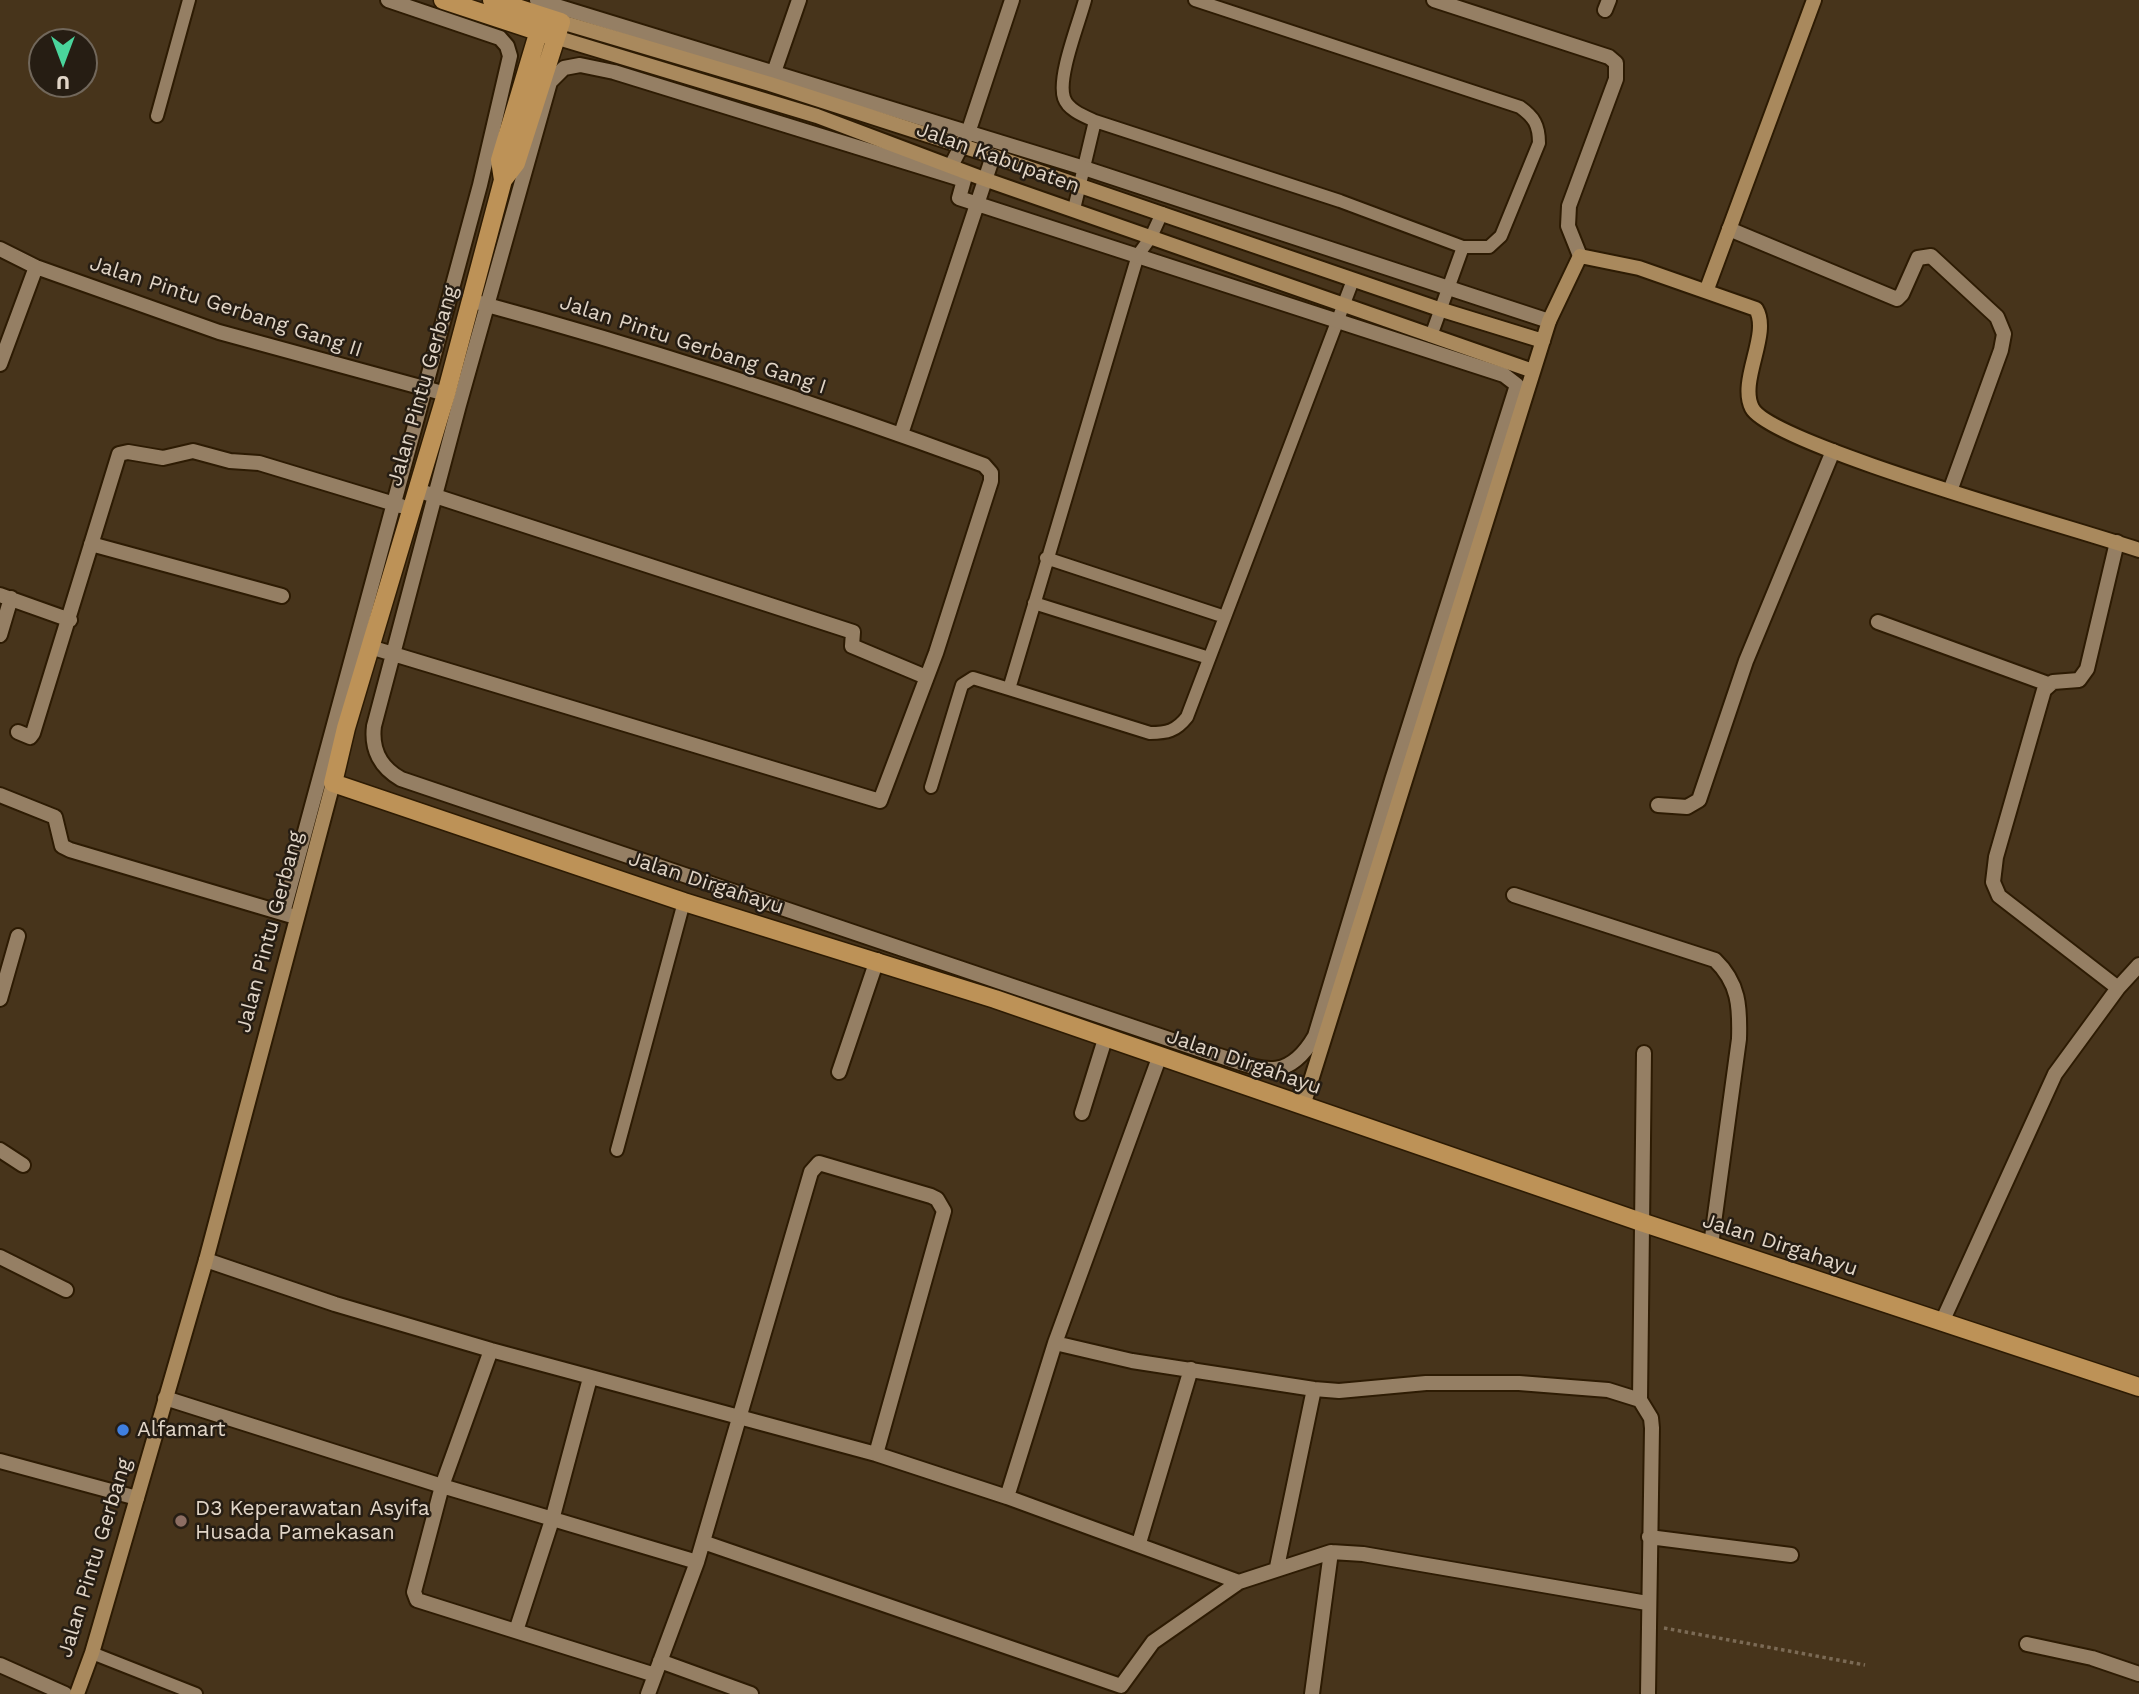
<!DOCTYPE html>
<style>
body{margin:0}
#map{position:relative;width:2139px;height:1694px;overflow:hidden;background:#47341b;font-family:"Work Sans",sans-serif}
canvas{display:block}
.north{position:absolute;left:28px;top:28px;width:70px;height:70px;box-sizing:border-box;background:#261d13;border:2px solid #71675b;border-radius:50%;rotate:180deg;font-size:19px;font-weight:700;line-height:28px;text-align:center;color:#e1d5c7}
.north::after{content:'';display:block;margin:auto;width:24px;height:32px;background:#4ad49c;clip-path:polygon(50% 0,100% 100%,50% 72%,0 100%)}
</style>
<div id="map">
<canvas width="2139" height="1694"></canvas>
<div class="north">U</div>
</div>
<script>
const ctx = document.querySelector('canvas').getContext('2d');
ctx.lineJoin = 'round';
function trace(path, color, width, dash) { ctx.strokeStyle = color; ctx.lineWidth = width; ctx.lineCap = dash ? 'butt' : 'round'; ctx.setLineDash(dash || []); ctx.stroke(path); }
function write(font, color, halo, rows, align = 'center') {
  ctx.font = font + ' "Work Sans",sans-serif'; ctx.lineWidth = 5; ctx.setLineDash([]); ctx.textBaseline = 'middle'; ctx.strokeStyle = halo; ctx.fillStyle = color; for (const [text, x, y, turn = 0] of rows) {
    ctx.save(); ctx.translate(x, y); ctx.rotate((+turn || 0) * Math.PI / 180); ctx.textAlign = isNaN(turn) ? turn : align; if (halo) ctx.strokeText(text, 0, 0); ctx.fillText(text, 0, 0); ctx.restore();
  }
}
const lane = new Path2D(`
 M1085,0c-6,23 -28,77 -21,98 4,12 20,18 31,23
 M1195,0l325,107c14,10 19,18 19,36l-38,93 -12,11h-26
 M157,116l32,-116
 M1074,209l21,-88 245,80 123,46 -32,89
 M1162,213l-11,24 -13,18 -129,434 141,44c17,0 26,-2 37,-16l166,-437
 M1046,558l179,59
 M1034,603l175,55
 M931,787l31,-102 11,-7 36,11
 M617,1150l67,-248
 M92,1653l104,41`);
const street = new Path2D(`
 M537,0l547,168 465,153
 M1434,0l175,57 7,6v16l-47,127 -1,20 12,30
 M1605,10l4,-10
 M580,65l34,7 350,108 -5,18 545,177 13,10 -125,395 -77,256c-29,50 -56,32 -102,18l-812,-275c-20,-11 -30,-29 -27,-53l85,-321 91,-323 14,-14z
 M772,78l27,-78
 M951,166l17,-33 44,-133
 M1729,229l168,70 5,-5 16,-36 13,-2 66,61 7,17 -3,16 -51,141
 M0,249l36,18 183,65 227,62
 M0,364l36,-97
 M901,434l92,-278
 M426,493l427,139 -1,14 74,31
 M2117,542l-30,127 -8,11 -26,2 -9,8 -48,167 -3,25 6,14 119,92
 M91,544l191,52
 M0,595l70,25
 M1878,622l170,62
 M0,635l11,-37
 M370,647l510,154 56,-148 55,-172v-8l-7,-8c-166,-61 -334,-116 -504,-162
 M18,732l12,5 3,-4 86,-279 9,-2 35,6 30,-7 37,10 29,2 142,43
 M0,795l55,22 7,29 8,4 219,65
 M1658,805l29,2 12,-7 47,-139 87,-210
 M1514,895l201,65c24,23 25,47 24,79l-28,206
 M283,913l197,-728 30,-129 -3,-10 -7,-8 -112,-38
 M0,999l18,-63
 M839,1072l38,-112
 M1082,1113l23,-74
 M0,1150l23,15
 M0,1257l66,33
 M206,1260l129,44 156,46 385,104 131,43 232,85
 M1942,1322l113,-248 63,-86 21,-23
 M1055,1343l77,18 182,28 25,2 87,-8h93l89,7 32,10 11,18 1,10 -4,266
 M491,1350l-49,136 -28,106 3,8 238,75
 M165,1398l277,88 255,76
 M1640,1400l4,-347
 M0,1461l137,37
 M1007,1497l48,-154 104,-285
 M1649,1537l142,18
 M703,1542l418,144 32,-44 86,-60 92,-30 32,2 284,49
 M1139,1543l52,-174
 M1277,1567l37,-178
 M516,1631l36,-111 38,-142
 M2027,1644l65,14 47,16
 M660,1661l91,33
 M0,1665l65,29
 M648,1694l49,-132 114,-390 8,-9 112,33 6,3 7,12 -68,243
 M1312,1694l19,-142`);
const secondary = new Path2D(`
 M561,22l209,62 223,72 446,153 104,32
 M555,37l262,79 167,63 549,192
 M1707,289l107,-289
 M1303,1106l246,-785 31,-65 59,12 117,41c15,25 -18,72 -4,99 19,37 330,122 387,142
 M77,1694l15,-41 114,-393 127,-477`);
const primary = new Path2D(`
 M443,0l103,34
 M492,0l69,22 -45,141 -13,17
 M543,17l-43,143 3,20 -57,214 -100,334 -13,55 351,119 311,97 649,224 495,164`);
trace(lane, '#2d1b03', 16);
trace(street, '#2d1b03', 18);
trace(secondary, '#2d1b03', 18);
trace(primary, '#2d1b03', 21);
trace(new Path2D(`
 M1664,1628l201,37`), '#7b6a55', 3.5, [3.5, 3.5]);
trace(lane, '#957f64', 12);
trace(street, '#957f64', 14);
trace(secondary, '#a9895d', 14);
trace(primary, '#bd9257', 18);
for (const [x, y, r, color] of [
 [123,1430,7,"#3f7fe0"],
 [181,1521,7,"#8d6e63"]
]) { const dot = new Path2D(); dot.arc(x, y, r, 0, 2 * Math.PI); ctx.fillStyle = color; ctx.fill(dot); trace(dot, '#261d13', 2.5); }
write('21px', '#e1d5c7', '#261d13', [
 ["Jalan Kabupaten",998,158,20],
 ["Jalan Pintu Gerbang Gang II",226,307,18],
 ["Jalan Pintu Gerbang Gang I",693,345,18],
 ["Jalan Pintu Gerbang",423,386,-74],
 ["Jalan Dirgahayu",706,883,18],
 ["Jalan Pintu Gerbang",270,932,-75],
 ["Jalan Dirgahayu",1244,1062,19],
 ["Jalan Dirgahayu",1780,1245,18],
 ["Jalan Pintu Gerbang",95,1558,-73]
]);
write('21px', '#e1d5c7', '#261d13', [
 ["Alfamart",137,1430],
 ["D3 Keperawatan Asyifa",195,1509],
 ["Husada Pamekasan",195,1533]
], 'left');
</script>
